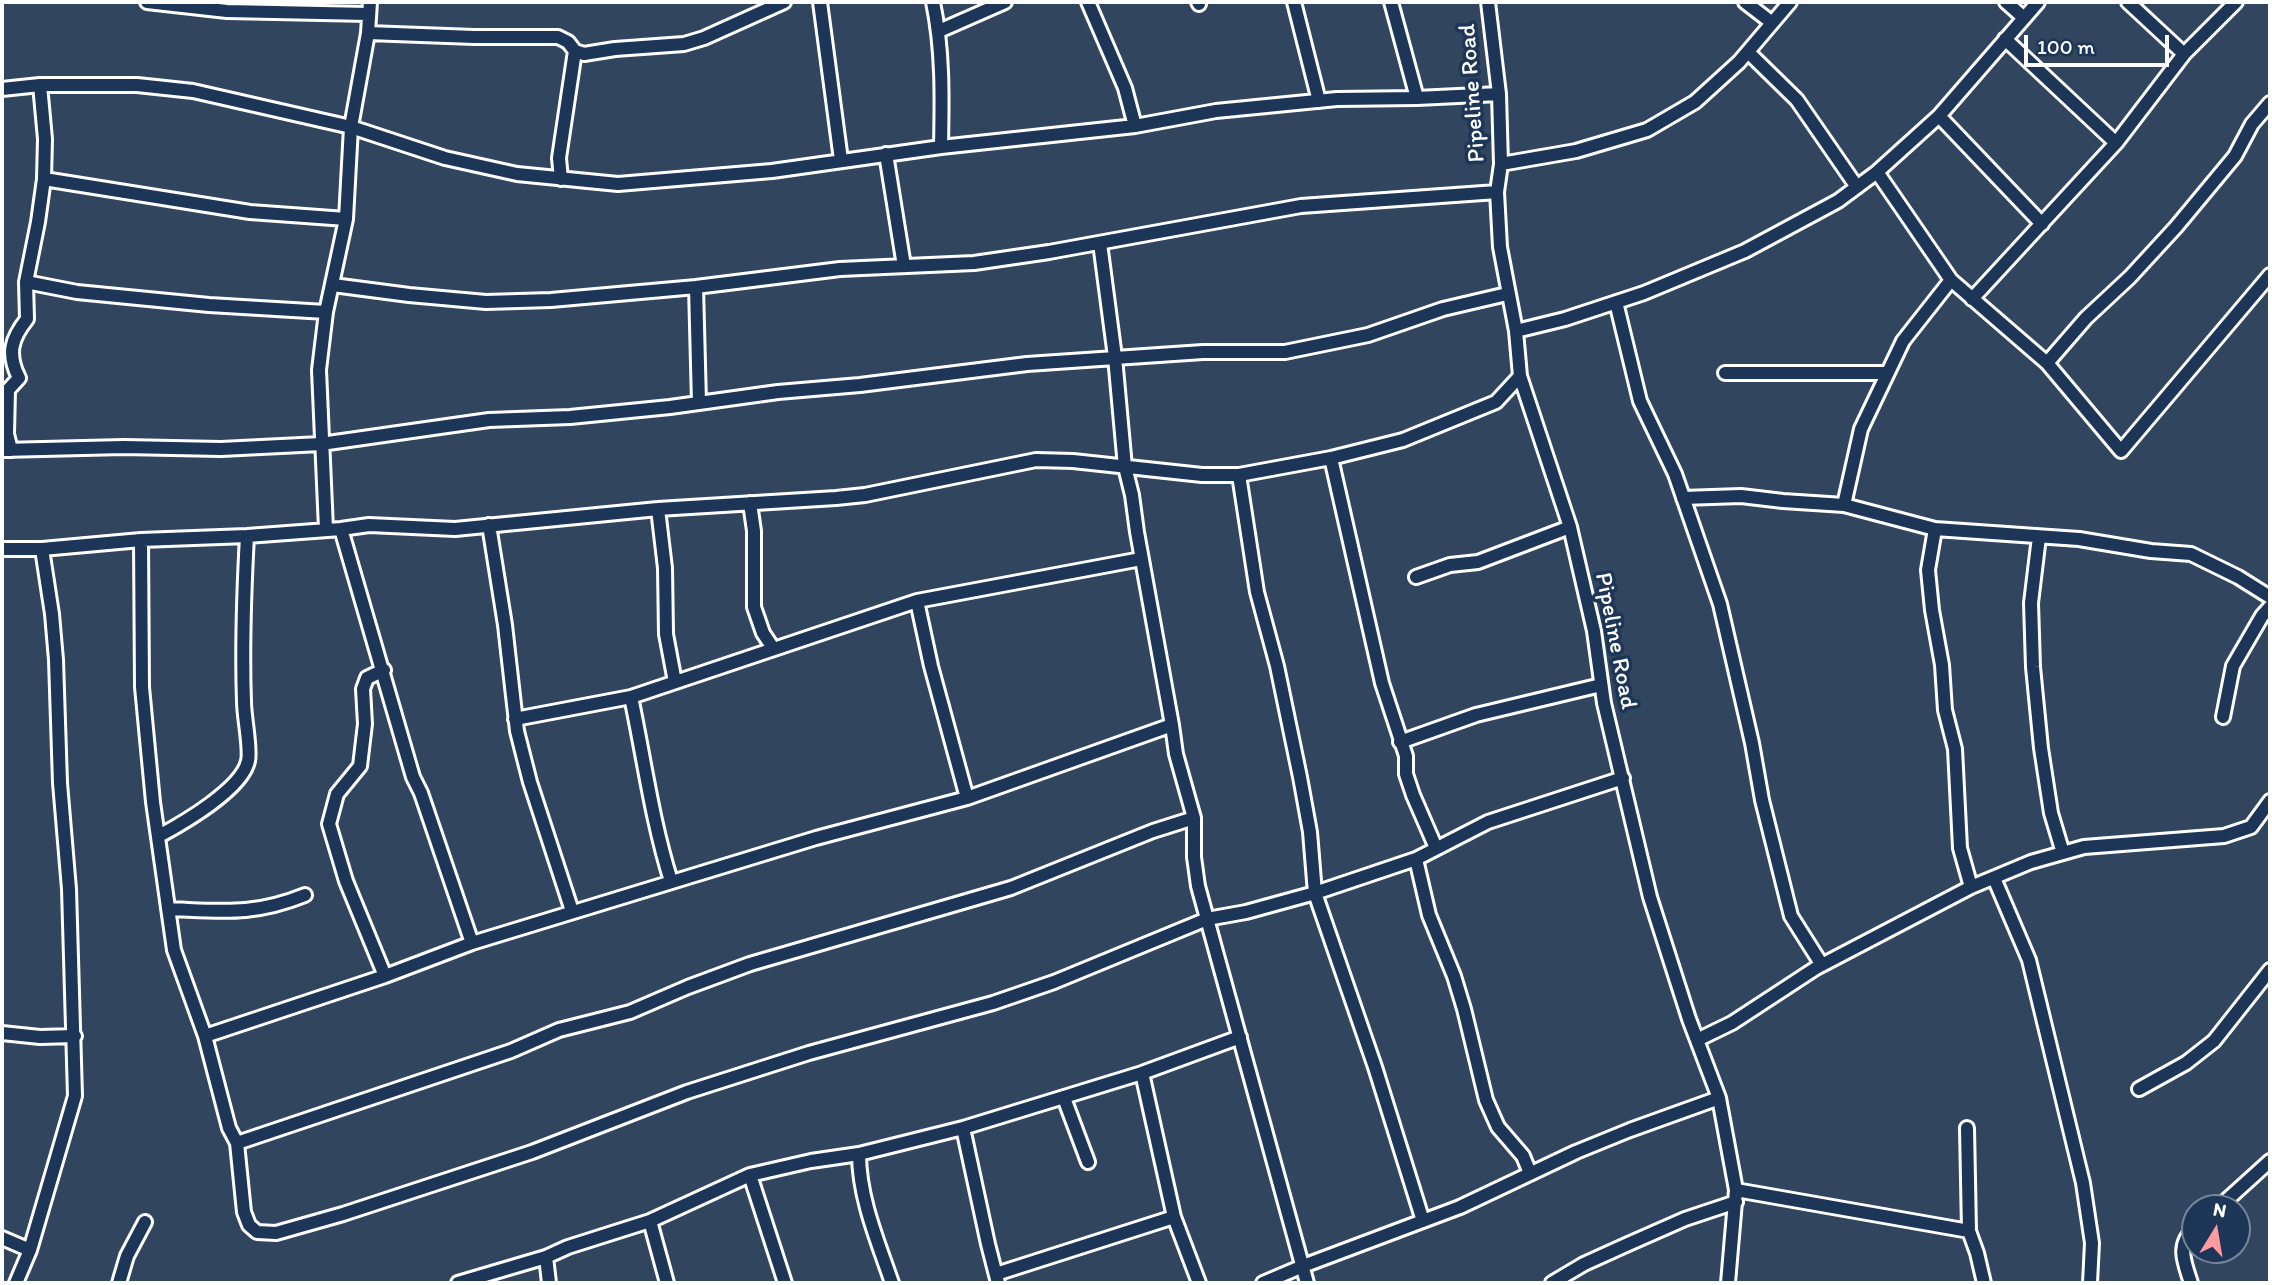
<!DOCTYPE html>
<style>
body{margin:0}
#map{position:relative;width:2272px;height:1285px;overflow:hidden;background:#32455e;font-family:Itim,sans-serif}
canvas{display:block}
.frame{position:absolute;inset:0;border:4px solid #fff;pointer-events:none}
.north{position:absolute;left:2181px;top:1194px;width:70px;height:70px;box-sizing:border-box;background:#1d3557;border:2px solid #77869a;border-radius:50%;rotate:11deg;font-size:19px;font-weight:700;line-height:28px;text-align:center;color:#fff}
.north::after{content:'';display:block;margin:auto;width:24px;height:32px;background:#ff9aa2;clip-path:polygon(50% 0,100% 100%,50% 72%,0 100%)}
.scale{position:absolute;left:2024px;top:35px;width:145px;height:32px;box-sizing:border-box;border:4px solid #fff;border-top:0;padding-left:9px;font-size:21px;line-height:24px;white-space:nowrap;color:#fff;-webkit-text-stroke:5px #1d3557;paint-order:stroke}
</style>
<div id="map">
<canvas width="2272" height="1285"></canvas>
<div class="frame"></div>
<div class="north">N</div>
<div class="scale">100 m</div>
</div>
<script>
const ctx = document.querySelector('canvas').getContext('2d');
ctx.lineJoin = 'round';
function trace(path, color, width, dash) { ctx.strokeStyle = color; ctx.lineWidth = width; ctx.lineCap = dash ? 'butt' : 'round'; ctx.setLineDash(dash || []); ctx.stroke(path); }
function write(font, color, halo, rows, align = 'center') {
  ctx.font = font + ' Itim,sans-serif'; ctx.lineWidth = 7; ctx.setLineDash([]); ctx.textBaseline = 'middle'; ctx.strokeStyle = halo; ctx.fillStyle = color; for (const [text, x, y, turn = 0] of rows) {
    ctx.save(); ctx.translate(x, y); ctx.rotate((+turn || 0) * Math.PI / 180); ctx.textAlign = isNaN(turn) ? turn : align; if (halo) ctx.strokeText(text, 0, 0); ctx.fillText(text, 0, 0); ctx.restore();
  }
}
const street = new Path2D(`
 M147,2l80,9 141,3
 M820,2l21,158
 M933,2c10,48 9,96 8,145
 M1088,2l37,86 10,38
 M1198,2l1,2
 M1294,2l25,99
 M1391,2l26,96
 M1488,2l11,92 2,70 -4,28 3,55 16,84 4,45 50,151 24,104 10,72 46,194 39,122 30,79 17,92 -8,93
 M1745,2l26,20
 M2006,2l18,16
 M2128,2l56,52
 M939,31l66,-29
 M368,33l106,4h84l10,5 7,9 9,3 31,-5 69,-5 20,-6 80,-36
 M2005,39l111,104
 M1748,52l49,48 60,87
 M2,89l38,-4h97l56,6 158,36 94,31 72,16 101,10 154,-13 169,-24 194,-21 81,-15 121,-12 80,-1 82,-4
 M1939,116l103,108
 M886,154l18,112
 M1501,164l75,-13 71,-21 48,-28 44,-40 51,-60
 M1877,172l74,108 96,83 74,88 149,-176
 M44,179l206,33 96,7
 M561,179l-2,-21 16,-107
 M1100,243l15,114 10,110 7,28 5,37 35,193 4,29 18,64v39l4,29 109,397
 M26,282l51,10 132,13 117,7
 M333,285l76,10 77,7 65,-2 145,-13 144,-18 134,-6 75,-11 252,-46 196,-14
 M696,287l3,116
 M1972,299l144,-156 68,-89 52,-52
 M1616,302l24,99 35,73 45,130 32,139 10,57 29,116 31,49
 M1516,331l49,-12 79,-26 101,-42 93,-50 39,-29 62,-56 99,-114
 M2047,363l39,-45 44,-41 46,-50 59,-71 17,-32 18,-21
 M1725,373h162
 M2,450l122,-3 97,2 100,-5 168,-24 81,-3 100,-10 108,-15 82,-7 167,-21 176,-12h82l83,-17 75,-26 64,-15
 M11,450l-4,-16 1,-44 11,-12c-12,-24 -8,-39 8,-59l-1,-37 12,-60 6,-43 1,-40 -5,-54
 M1331,458l51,225 24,73v18l7,21 23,53
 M1239,475l18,117 20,74 23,111 10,55 5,61 60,174 48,154
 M1683,498l58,-2 42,5 61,4 91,24 144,10 72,12 40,3 47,23 32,20
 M750,503l4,28v76l9,26 10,15
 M1844,505l17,-76 42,-88 48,-61
 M658,509l7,59 1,66 9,48
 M489,525l16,100 12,106 13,51 42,129
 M326,529l-7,-159 7,-58 20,-93 5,-92 17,-94 2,-31
 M341,529l72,248 8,16 51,150
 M1935,529l-7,41 4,40 10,55 3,45 10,39 5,99 11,39
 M2039,537l-8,66 2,64 8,81 10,65 12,40
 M141,540l1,147 11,115 21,148 31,86 24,92 8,15 7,69 5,13 8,7 19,1 67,-19 189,-62 155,-60 122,-39 184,-50 61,-21 153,-63 39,-7 69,-19 101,-34 72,-37 135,-44
 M2,549h40l99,-9 106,-4 94,-7 28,-4 86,4 203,-20 178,-11 29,-3 171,-35 37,1 129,14h37l92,-17 72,-18 93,-38 24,-26
 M1416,577l34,-12 28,-3 92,-35
 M917,601l14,65 36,132
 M384,670l-17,8 -4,11 2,35 -5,42 -23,28 -8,30 17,57 39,95
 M631,697c13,61 21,124 40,184
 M2223,717l10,-51 29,-50 8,-9
 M515,719l116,-22 286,-96 224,-42
 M1400,742l76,-27 125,-30
 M159,836c24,-13 83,-47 89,-75 3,-12 -4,-44 -4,-59 -2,-55 0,-111 3,-166
 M1416,859l13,56 25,61 10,33 22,91 12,27 25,29 7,17
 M1994,878l35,82 54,223 9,60 -2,40
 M168,909c54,2 85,7 137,-14
 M2,1033l38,4 35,-1
 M205,1036l180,-60 87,-33 344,-105 151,-40 205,-73
 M1697,1040l35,-17 84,-55 155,-81 60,-25 53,-15 140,-11 27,-9 19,-26
 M1142,1073l32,144 25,66
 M2139,1089l47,-26 28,-22 56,-71
 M1064,1098l24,64
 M963,1128l25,116 10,39
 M1967,1128l2,103 8,22 7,30
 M237,1143l274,-92 48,-21 71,-18 58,-25 62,-23 261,-76 142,-57 41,-13
 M859,1154c0,44 19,88 33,129
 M750,1175l35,108
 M1736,1190l233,41
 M2218,1208l52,-47
 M650,1221l17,62
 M2,1238l28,12
 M546,1257l3,26
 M996,1274l178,-57
 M16,1283l14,-33 45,-154 -6,-207 -9,-106 -4,-123 -4,-46 -10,-65
 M119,1283l8,-27 18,-34
 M458,1283l88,-26 22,-10 82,-26 100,-46 61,-14 48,-7 104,-26 179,-55 98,-36
 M1263,1283l40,-17 157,-59 116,-55 54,-22 89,-32
 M1552,1283l32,-19 42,-19 59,-26 51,-17
 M2191,1283c-7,-22 -15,-38 4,-55`);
trace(street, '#fff', 18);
trace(street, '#1d3557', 12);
write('24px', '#fff', '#1d3557', [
 ["Pipeline Road",1473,93,-94],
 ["Pipeline Road",1615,641,79]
]);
</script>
